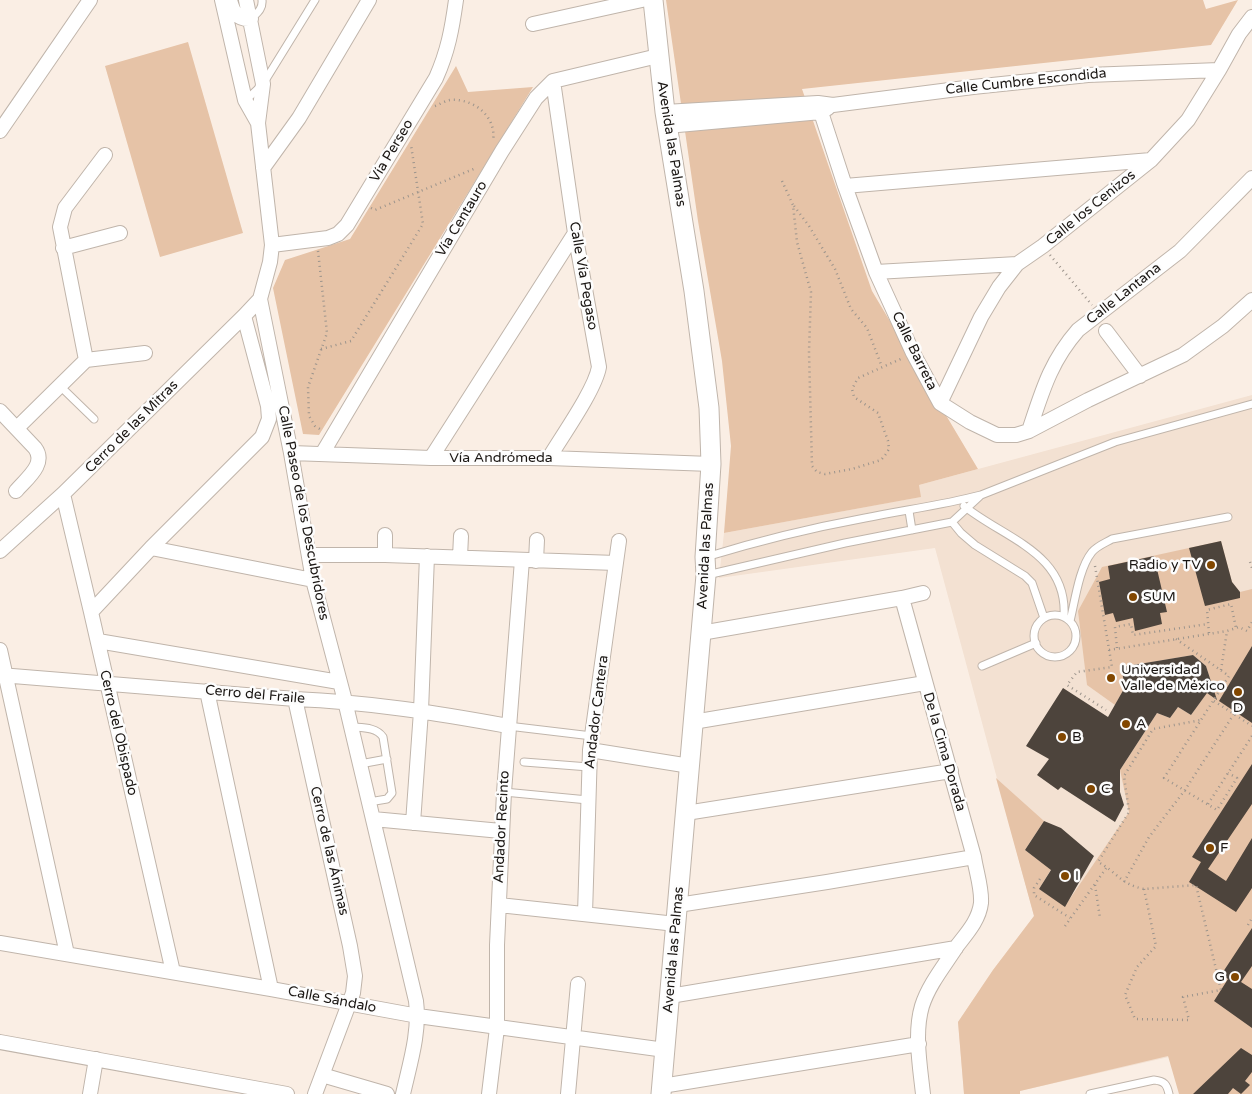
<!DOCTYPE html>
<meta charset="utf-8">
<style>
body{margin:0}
canvas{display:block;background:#faeee4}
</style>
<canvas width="1252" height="1094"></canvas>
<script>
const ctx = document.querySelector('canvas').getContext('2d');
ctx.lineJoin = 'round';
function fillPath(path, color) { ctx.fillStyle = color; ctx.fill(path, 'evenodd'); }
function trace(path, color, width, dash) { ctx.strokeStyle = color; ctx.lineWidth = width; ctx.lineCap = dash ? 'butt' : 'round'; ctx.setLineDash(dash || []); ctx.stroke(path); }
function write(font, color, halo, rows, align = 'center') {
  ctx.font = font + ' "Varela Round",sans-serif'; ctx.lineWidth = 5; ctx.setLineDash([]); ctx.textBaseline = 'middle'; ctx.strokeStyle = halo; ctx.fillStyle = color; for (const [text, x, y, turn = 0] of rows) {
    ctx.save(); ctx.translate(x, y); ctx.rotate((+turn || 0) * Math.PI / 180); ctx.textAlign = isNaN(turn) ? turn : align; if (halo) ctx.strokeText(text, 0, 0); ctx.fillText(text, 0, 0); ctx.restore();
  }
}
fillPath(new Path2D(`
 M1252,395v643l-232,53v3h-56l-6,-72 35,-52 41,-54 -99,-368 -216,30 5,-45 196,-36 -1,-12z`), '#f3e1d2');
fillPath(new Path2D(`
 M666,0h537l3,9 32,-9 -27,45 -409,44 70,202 106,178 -59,16 2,12 -197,36 7,-87 -9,-85 -24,-140z
 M188,42l55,191 -83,24 -55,-191z
 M456,66l12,26 65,-5 -214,348 -16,-1 -30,-146 12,-28 65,-21z
 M1221,541l11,41 8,10 12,-3v505h-73l-11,-38 -148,35v3h-56l-6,-72 35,-52 41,-54 -38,-138 48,43 -19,29 16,12 25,-17 -27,44 26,17 64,-94 -9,-42 37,-57 13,5 8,-11 13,8 21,-30 -6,-19 -13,-11 -71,12 3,20 -10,18 -28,-20 -9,-74 24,-44z`), '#e6c3a7');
fillPath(new Path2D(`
 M1221,541l11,41 8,10v6l-35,8 -16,-58z
 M1154,556l13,56 -7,1 2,11 -27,7 -2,-13 -17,4 -3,-9 -8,2 -6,-33 11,-3 -2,-13z
 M1252,646v77l-33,-22z
 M1193,655l13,11 11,34 -10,-7 -16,22 -13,-8 -8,11 -13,-5 -37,57v22l4,13 -9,17 -54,-35 -3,3 -21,-15 12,-16 -23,-13 37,-58 45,29 17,-30 -4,-20z
 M1252,764v40l-44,65 18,12 26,-43v50l-16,24 -47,-30 12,-20 -9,-5z
 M1044,821l17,7 33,28 -29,51 -26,-18 12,-19 -26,-20z
 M1252,928v38l-11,16 11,7v39l-38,-27 14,-22 -7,-4z
 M1241,1048l11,7v17l-7,9 5,4 -9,9 -8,-6 -5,6h-35z`), '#4d443c');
const lane = new Path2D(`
 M251,19c6,-6 12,-10 11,-19
 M246,100l17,-16 52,-84
 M60,386l34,33
 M964,506c41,33 104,47 100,111
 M909,511l3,19
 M952,522l9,11 14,12 50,31 7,7 12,35
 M706,557c52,-16 105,-29 159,-39 39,-8 78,-13 116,-23l134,-53 137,-38
 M707,575l138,-32 107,-21 28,-26
 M1034 636a21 21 0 1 1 42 0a21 21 0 1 1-42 0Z
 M1070,621c5,-20 9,-53 22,-69 5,-6 13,-9 20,-13l116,-22
 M982,666l54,-23
 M508,726l84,10
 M351,727c12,1 25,0 32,10l9,56 -5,6 -18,3
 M524,762l65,5
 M360,764l27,-5
 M504,792l84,8
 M1090,1094l64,-14c11,1 13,5 15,14`);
const street = new Path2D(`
 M222,0l23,100 13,23
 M230,0c3,12 7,20 21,19
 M246,0l17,84 -5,39 14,122 -2,17 -10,37 31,154 22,127 32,121 71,300c4,31 -6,62 -13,93
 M533,24l109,-24
 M818,103l27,83 31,86 37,81 27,50 30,19 27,13h19l13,-4 59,-31 95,-45 40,-29 29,-26
 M665,112l153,-9 15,2 140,-18 115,-12 131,-5
 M667,126l154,-14 7,-4
 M0,131l90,-131
 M263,168l36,-50 70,-118
 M845,186l306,-26
 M272,245l56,-7 10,-4 9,-9 89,-147c12,-27 16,-49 20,-78
 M63,248l57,-15
 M876,272l141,-8
 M1106,331l34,45
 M86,360l-26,-133 5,-19 40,-53
 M940,403l41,-86 18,-30 18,-23 26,-18 108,-86 37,-40 31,-50 20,-36 13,-17
 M0,411l35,37c12,16 -9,31 -19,43
 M17,428l69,-68 59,-7
 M1029,431c13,-39 21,-69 49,-101l102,-79 72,-73
 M291,453l140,5h118l162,6
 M322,454l180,-303 34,-53 17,-17 105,-25
 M431,458l144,-225
 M549,458c13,-22 46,-68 50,-91l-24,-134 -22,-152
 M63,494l28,118 82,360
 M385,535v20
 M151,548l162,32
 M0,551l63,-57 181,-178 16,-17
 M309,555h76l231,8
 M460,557l1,-21
 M536,561l1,-21
 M902,598l72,259c2,14 8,31 7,46 -2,17 -14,30 -24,43 -12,19 -28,38 -35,60 -8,27 -2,60 1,88
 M91,612l60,-64 111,-111 7,-18 -1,-13 -24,-90
 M701,633l201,-35 21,-5
 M98,641l241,41
 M0,650l67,304
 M0,675l295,24c73,3 142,14 213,27
 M207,691l64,298
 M295,699l55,247 5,30 -2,17 -38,101
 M693,722l232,-39
 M590,750l100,16
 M686,813l265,-42
 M373,819l128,12
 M413,823l8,-112 6,-155
 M499,905l177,19
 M678,905l149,-23 147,-25
 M585,914l5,-164 29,-209
 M0,943l271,46 147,27 247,34
 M670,996l286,-48
 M0,1042l287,52
 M322,1075l65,19
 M662,1086l257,-42
 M90,1094l6,-35
 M489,1094l8,-66v-83l7,-153 18,-232
 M568,1094l10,-110`);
const secondary = new Path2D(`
 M653,0l12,112 29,179 15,117 2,56 -6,93 1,18 -45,519`);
trace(lane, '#c0b5ab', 9);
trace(street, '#c0b5ab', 16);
trace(secondary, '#c0b5ab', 21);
trace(new Path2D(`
 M435,106c5,-2 10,-5 15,-6 23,-2 47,16 43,41
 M782,181l11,24 4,37 14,50 -2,60 3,114 5,6 8,2 27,-5 29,-9 5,-6 3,-5 -1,-8 -10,-28 -24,-16 -2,-8 6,-11 45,-20
 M794,206l15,20 26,43 16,40 16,19 15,39
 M371,208l4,2 101,-42
 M318,251l9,82 -19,54 1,29 6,10 8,5
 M1050,255l42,50
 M321,349l30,-8 72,-117 -12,-79
 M1250,562l2,6
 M1095,566l17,101 -35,5 -10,13 39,25
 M1209,633l-2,-23 24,-6 5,24
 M1176,639l53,37 -65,102 53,32 20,-32 -9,-5
 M1117,648l-2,-21 16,-3 2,11 75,-11
 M1109,650l118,-19 12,-4 8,4 5,-9
 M1221,670l6,-39
 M1214,701l38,25
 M1208,804l44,-68
 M1040,879l-6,9v7l36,23
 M1124,882l25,-45 36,-47 49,-76
 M1095,885l5,33
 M1144,889l12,57 -19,21 -12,28 10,24 54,1 -6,-23 38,-7 -25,-105 -52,4c-24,-5 -27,-17 -46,-27l31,-50 -5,-36 29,-47 48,-9
 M1248,925l4,-7
 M1065,926l42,-59`), '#9c948c', 2.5, [1, 4]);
trace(lane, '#fff', 7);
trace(street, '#fff', 14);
trace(secondary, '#fff', 19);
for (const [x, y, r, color] of [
 [1211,565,5,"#824700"],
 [1133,597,5,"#824700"],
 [1111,678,5,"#824700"],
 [1238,692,5,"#824700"],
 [1126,724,5,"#824700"],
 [1062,737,5,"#824700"],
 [1091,789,5,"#824700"],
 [1210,848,5,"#824700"],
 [1065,876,5,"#824700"],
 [1235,977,5,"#824700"]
]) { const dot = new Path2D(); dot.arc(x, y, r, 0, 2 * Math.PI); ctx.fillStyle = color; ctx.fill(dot); trace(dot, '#fdfdfd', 2); }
write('14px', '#1a1613', '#fdfdfd', [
 ["Calle Cumbre Escondida",1026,82,-6],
 ["Avenida las Palmas",671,144,81],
 ["Vía Perseo",392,151,-59],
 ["Calle los Cenizos",1091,208,-39],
 ["Vía Centauro",462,219,-59],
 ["Calle Vía Pegaso",583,276,80],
 ["Calle Lantana",1124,294,-38],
 ["Calle Barreta",914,351,64],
 ["Cerro de las Mitras",132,427,-45],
 ["Vía Andrómeda",501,458],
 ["Calle Paseo de los Descubridores",303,513,79],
 ["Avenida las Palmas",706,546,-87],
 ["Cerro del Fraile",255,695,5],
 ["Andador Cantera",597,712,-83],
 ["Cerro del Obispado",118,733,77],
 ["De la Cima Dorada",944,752,74],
 ["Andador Recinto",502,827,-87],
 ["Cerro de las Ánimas",329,851,77],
 ["Avenida las Palmas",674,950,-85],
 ["Calle Sándalo",332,1000,11]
]);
write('14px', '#1a1613', '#fdfdfd', [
 ["Radio y TV",1201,565,"right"],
 ["SUM",1143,597],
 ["Universidad",1121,670],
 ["Valle de México",1121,686],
 ["D",1238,708,"center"],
 ["A",1136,724],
 ["B",1072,737],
 ["C",1101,789],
 ["F",1220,848],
 ["I",1075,876],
 ["G",1225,977,"right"]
], 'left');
</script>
